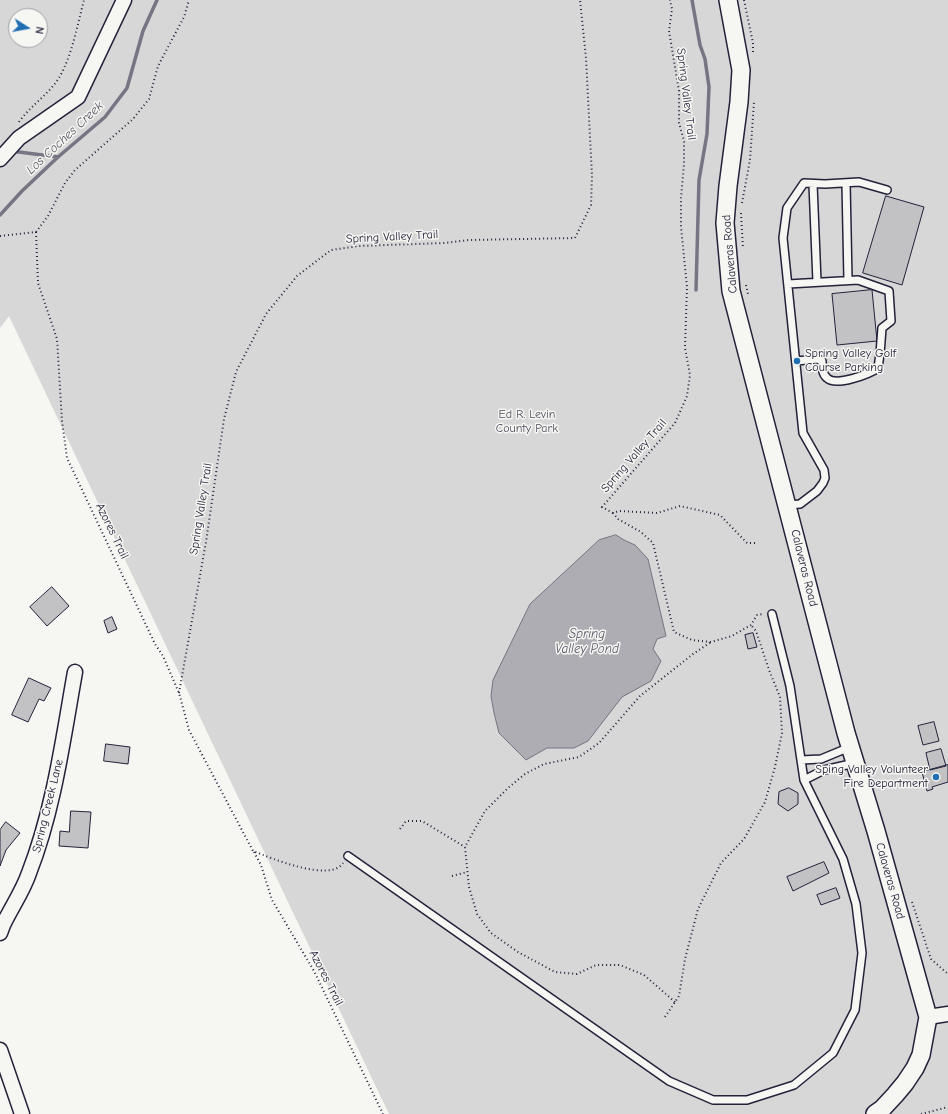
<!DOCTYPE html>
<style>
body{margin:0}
#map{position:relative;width:948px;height:1114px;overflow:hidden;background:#f6f6f2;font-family:"Comic Neue",sans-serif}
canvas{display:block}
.north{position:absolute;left:8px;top:8px;width:40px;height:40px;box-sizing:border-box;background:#f6f6f2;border:1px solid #a1a1a9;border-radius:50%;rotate:101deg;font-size:11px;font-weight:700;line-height:16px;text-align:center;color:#22223b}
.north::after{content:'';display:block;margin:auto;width:14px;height:18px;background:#1f6fb2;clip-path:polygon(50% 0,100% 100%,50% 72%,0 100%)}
</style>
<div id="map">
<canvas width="948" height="1114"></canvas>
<div class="north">N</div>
</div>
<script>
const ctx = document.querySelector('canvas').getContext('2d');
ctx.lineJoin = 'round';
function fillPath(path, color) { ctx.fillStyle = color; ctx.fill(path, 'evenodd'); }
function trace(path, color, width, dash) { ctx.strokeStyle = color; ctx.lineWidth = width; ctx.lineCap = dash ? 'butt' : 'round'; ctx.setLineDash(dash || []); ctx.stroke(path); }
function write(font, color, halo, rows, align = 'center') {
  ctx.font = font + ' "Comic Neue",sans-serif'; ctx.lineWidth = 3; ctx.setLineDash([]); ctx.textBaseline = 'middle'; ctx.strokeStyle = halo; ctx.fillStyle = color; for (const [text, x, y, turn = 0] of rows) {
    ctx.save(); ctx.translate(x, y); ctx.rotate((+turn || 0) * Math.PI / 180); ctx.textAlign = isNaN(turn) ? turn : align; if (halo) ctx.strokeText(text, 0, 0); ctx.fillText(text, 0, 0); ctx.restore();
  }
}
fillPath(new Path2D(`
 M0,0h948v1114h-559l-380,-798 -9,12zM16,16h24v24h-24z`), '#d7d7d7');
const water = new Path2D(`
 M616,535l8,5 11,5 13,14 18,77 -9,3 -4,10 8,12 -10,20 -29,16 -34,44 -14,7h-27l-21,12 -27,-27 -5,-20 -3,-17 2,-16 37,-76 69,-64z`);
fillPath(water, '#adadb3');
trace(water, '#757583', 1);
trace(new Path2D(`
 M692,0l8,45 5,14 4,28 -2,47 -8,46 -3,110
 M11,151l47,6
 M0,215l22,-24 36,-34 47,-40 22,-29 16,-57 14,-31`), '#757583', 3.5);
const building = new Path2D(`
 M886,196l38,11 -22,78 -39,-12z
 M872,290l5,51 -40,4 -5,-51z
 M52,587l17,19 -22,20 -17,-19z
 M112,617l5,12 -9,4 -4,-12z
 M753,633l4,14 -9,2 -3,-14z
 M29,678l22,10 -7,13 -5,-2 -11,23 -16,-7z
 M934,722l5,19 -16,4 -5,-19z
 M106,744l24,3 -2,17 -24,-3z
 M941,749l5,17 -16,4 -4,-17z
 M948,765v17l-16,5 1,2 -6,2 -5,-19z
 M789,788l9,5v11l-10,7 -10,-7 1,-12z
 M71,811l20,1 -3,36 -29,-2 1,-15 9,1z
 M6,822l14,11 -14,17 -6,16v-36z
 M824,862l5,11 -36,18 -6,-14z
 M836,888l4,10 -19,7 -4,-10z`);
fillPath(building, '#c2c2c4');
trace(building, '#22223b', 1);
const service = new Path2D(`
 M846,183l2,97
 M813,184l4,98
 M788,284l70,-4 31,11 2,30 -9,7 -2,26 -2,14c-9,6 -42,19 -51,10 -5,-4 -5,-11 -5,-17l-4,-2 -22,2
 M788,505l12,-1 17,-13 6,-8 2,-5 -1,-8 -21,-37 -20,-195 4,-30 17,-25 21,1 34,-2 28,8
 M801,760l20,-1 29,-12
 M804,780l20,-10 31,-7
 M348,856l321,225 44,19h34l47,-15 39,-32 22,-43 7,-57 -6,-49 -13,-45 -39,-79 -14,-94 -18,-72`);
const minor = new Path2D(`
 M0,159l19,-21 59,-41 46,-97
 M0,933l3,-8c8,-17 20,-34 26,-52 25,-64 34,-134 46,-201
 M928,1017l20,-3
 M0,1050l22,64`);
const tertiary = new Path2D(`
 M728,0l13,70 -2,32 -11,84 -3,37 6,68 115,442 30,98 52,186 -7,38 -6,13 -10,15 -10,12 -13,14 -7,5`);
trace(service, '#22223b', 10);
trace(minor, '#22223b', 17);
trace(tertiary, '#22223b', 20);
trace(new Path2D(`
 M744,0l9,43v11
 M19,122c10,-14 23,-23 34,-36 17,-19 24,-60 31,-86
 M742,203l8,-43 4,-58
 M741,213l2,36
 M36,232l2,51 19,56 5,82 5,37 88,186 8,12 16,37 10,37 64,121c18,7 77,32 90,12
 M36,232l12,-16 17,-33 10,-13 58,-51 16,-20 9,-33 26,-49 5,-17
 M0,236l36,-4
 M746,285l2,9
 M613,513l-11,-6 73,-84 12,-27 3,-21 -5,-27 2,-61 -6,-60v-29l3,-34v-23l-5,-18v-32l-10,-60 3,-22 -2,-9
 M755,543h-8l-27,-28 -40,-9 -23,7 -38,-2 -6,2 5,6 23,13 12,11 21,89 18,8 19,2 21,-6 19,-11 6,-10 6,-1
 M179,693l27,-151 18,-123 12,-47 30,-58 31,-38 34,-26 28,-4 86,-3 24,-3 106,-2 16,-33 1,-29 -6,-118 -6,-58
 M400,829l6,-8h16l43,26
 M254,852l7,13 11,35 42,71 69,143
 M452,876l15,-4
 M912,902l19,57 17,15
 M675,1002l-31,-27 -24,-10h-24l-19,9 -22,-2 -37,-20 -27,-19 -14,-19 -8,-27 -4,-40 20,-36 23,-23 17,-14 19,-10 35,-7 20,-14 41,-47 53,-42 18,-12
 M665,1017l14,-21 6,-37 13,-50 23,-46 23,-24 21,-37 10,-35 7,-34 -2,-36 -11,-27 -13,-39 -5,-6
 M921,1114l27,-7`), '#22223b', 2, [1, 3]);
trace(service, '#f6f6f2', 7);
trace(minor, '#f6f6f2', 14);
trace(tertiary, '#f6f6f2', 17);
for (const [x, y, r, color] of [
 [797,361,4,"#1f6fb2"],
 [936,777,4,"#1f6fb2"]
]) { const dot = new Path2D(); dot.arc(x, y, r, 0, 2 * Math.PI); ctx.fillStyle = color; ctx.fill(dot); trace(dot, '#f6f6f2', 1.5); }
write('12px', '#22223b', '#f6f6f2', [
 ["Spring Valley Trail",686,94,83],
 ["Spring Valley Trail",392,237,-3],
 ["Calaveras Road",730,254,-95],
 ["Spring Valley Trail",634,456,-49],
 ["Spring Valley Trail",201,509,-81],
 ["Azores Trail",112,531,64],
 ["Calaveras Road",804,568,76],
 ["Spring Creek Lane",48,806,-76],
 ["Calaveras Road",890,881,74],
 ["Azores Trail",326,978,63]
]);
write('12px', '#22223b', '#f6f6f2', [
 ["Spring Valley Golf",805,354],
 ["Course Parking",805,368],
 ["Sping Valley Volunteer",928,770,"right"],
 ["Fire Department",928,784,"right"]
], 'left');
write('12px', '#4f4f62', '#f6f6f2', [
 ["Ed R. Levin",527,415],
 ["County Park",527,429]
]);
write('italic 13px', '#535365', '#f6f6f2', [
 ["Los Coches Creek",65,138,-43],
 ["Spring",587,634],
 ["Valley Pond",587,649]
]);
</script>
